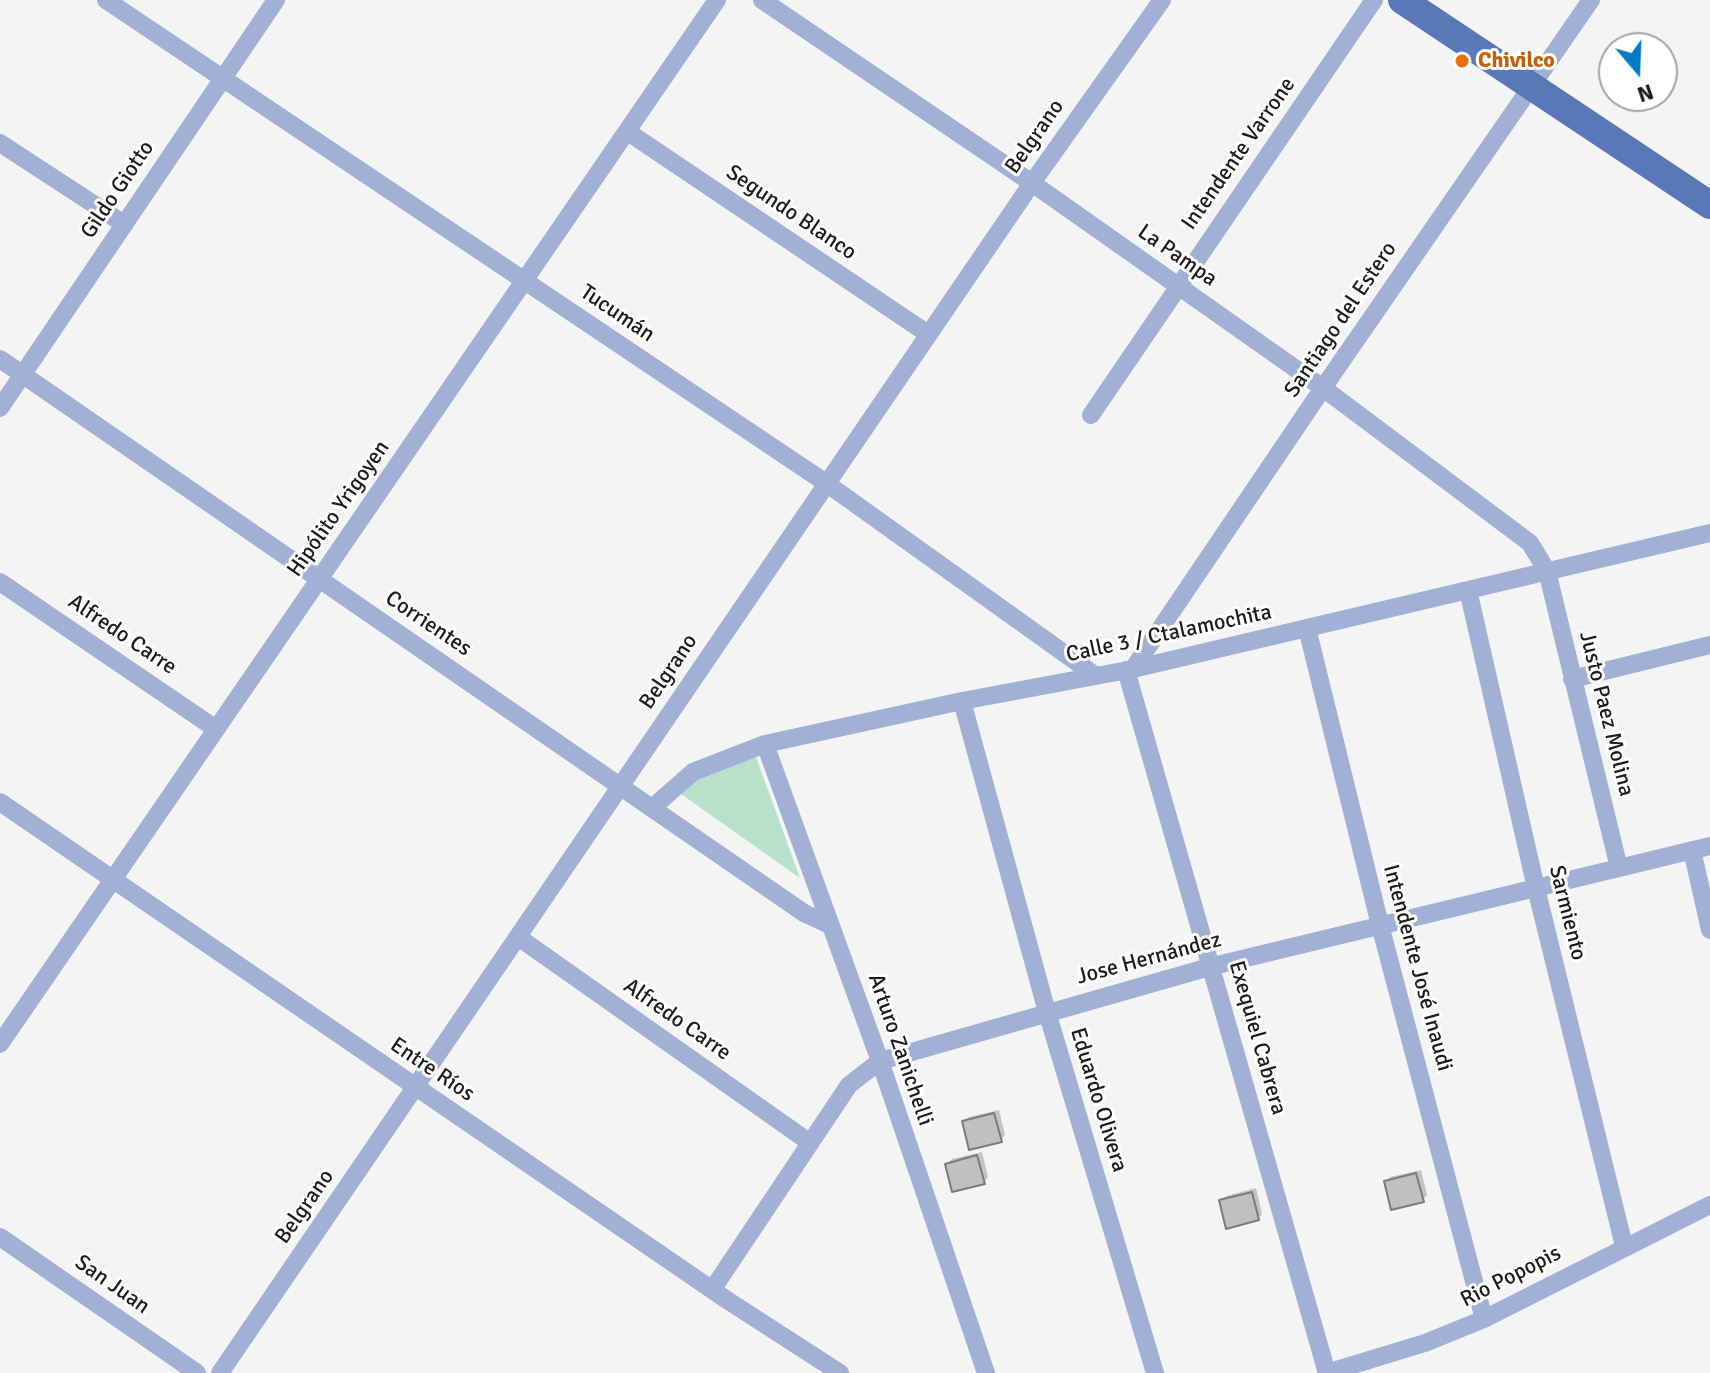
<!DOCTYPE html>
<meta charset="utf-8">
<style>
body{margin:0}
#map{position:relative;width:1710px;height:1373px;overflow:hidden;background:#f4f4f5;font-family:Signika,sans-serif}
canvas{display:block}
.north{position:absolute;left:1598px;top:32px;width:80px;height:80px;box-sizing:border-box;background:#fff;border:2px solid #a4a4a4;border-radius:50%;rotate:161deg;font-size:22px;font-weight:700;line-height:32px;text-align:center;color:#1b1b1c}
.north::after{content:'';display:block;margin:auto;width:28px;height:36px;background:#007cc5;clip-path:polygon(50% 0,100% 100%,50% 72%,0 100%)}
</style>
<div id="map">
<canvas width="1710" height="1373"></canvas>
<div class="north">N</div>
</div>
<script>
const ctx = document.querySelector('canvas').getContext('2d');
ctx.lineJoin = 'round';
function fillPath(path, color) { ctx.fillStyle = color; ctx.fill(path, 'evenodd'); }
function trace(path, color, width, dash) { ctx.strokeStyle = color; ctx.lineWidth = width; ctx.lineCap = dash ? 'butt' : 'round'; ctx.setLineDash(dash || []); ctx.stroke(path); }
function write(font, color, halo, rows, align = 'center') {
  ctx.font = font + ' Signika,sans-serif'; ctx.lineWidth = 6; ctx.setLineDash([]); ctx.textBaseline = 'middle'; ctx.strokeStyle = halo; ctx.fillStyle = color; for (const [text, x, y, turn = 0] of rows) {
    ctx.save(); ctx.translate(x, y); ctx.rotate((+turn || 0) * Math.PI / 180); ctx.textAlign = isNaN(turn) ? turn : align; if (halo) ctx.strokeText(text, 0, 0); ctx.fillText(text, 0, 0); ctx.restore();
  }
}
fillPath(new Path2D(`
 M756,757l44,121 -126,-89z`), '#b8e1cc');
fillPath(new Path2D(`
 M999,1110l6,25 -4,5 -37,-18 5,-5z
 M982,1152l6,25 -4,5 -37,-18 5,-5z
 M1421,1170l6,25 -4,5 -37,-18 4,-5z
 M1256,1188l6,26 -4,5 -37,-19 5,-4z`), '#0003');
const building = new Path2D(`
 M994,1113l8,29 -33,8 -7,-29z
 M977,1155l8,29 -33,8 -7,-28z
 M1416,1173l8,29 -33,8 -7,-29z
 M1252,1192l7,28 -33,9 -7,-29z`);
fillPath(building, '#c0c0c1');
trace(building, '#7b7b7c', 2);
trace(new Path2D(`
 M106,0l720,483 270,193
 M762,0l270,183 291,205 207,155 17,28 72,297
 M628,132l300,202
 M0,143l124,81
 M0,359l804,554 26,12
 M0,408l276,-408
 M1091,415l283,-415
 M0,582l216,147
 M1468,590l68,298 88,358
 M1307,628l73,297 104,394
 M1133,669l190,-281 268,-388
 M1126,670l201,703
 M1572,679l138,-34
 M962,701l85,311 108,361
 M765,744l115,317 106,312
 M0,802l727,498 113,73
 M652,808l41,-36 72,-28 197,-43 171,-32 577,-136
 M1692,850l18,80
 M518,937l291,205
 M0,1044l717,-1044
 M0,1237l197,136
 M712,1290l137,-205 31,-24 333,-95 497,-120
 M220,1373l812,-1190 130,-183
 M1326,1373l99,-30 59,-24 226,-114`), '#a0b1d5', 18);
trace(new Path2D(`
 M1402,0l308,205`), '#5b78b6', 28);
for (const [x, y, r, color] of [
 [1462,61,8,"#e8710a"]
]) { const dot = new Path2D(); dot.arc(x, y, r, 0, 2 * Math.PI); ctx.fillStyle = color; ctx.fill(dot); trace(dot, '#fff', 3); }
write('bold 22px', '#c56008', '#fff', [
 ["Chivilco",1478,61]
], 'left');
write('22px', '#1b1b1c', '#fff', [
 ["Belgrano",1035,137,-55],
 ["Intendente Varrone",1239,154,-55],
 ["Gildo Giotto",118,190,-56],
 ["Segundo Blanco",791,213,34],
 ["La Pampa",1177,256,35],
 ["Tucumán",617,314,34],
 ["Santiago del Estero",1341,320,-56],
 ["Hipólito Yrigoyen",339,509,-55],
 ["Corrientes",428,624,34],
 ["Calle 3 / Ctalamochita",1169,634,-12],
 ["Alfredo Carre",122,635,34],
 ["Belgrano",669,672,-56],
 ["Justo Paez Molina",1606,714,76],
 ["Sarmiento",1567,913,76],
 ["Jose Hernández",1149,959,-15],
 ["Intendente José Inaudi",1417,968,75],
 ["Alfredo Carre",677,1020,35],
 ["Exequiel Cabrera",1257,1038,74],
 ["Arturo Zanichelli",900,1050,71],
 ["Entre Ríos",432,1070,34],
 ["Eduardo Olivera",1098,1100,73],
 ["Belgrano",305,1207,-55],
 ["Rio Popopis",1511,1277,-27],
 ["San Juan",112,1285,35]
]);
</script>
